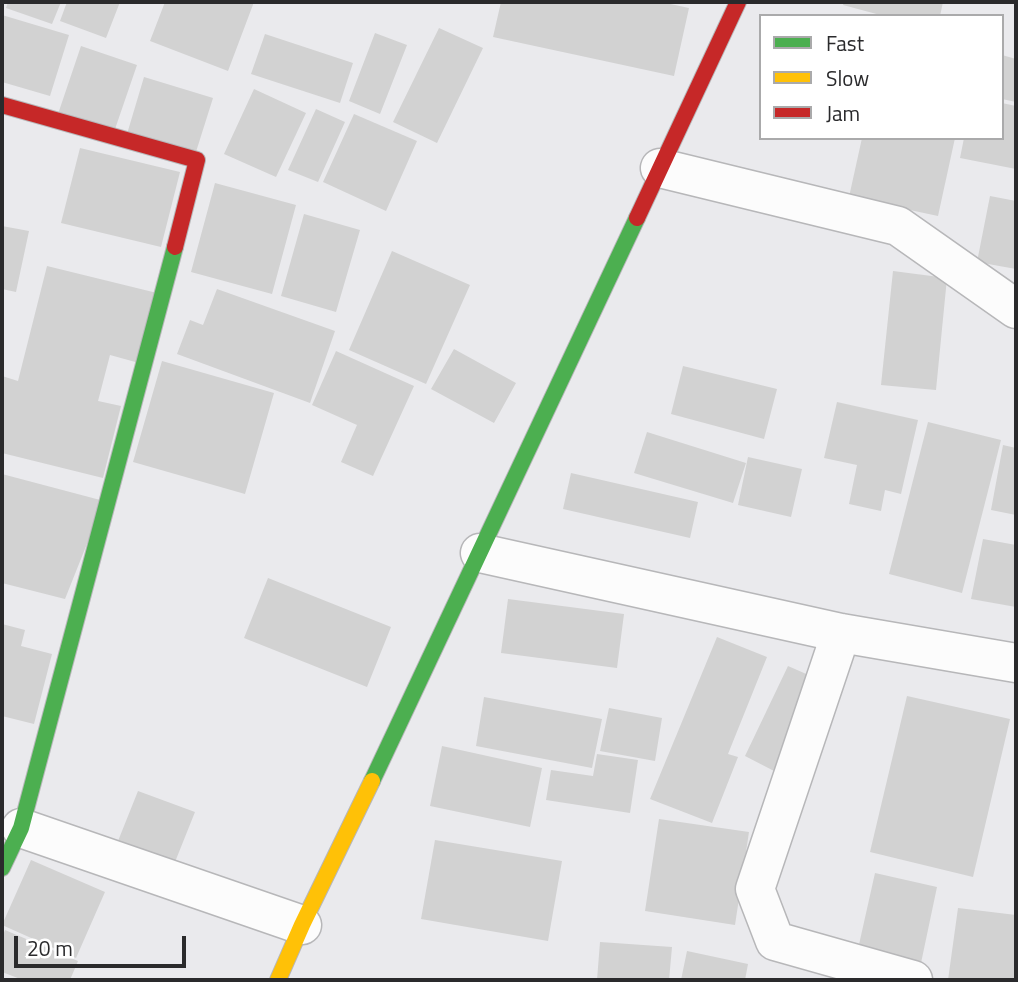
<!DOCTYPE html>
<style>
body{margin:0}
#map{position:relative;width:1018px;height:982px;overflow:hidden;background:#eaeaed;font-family:"Titillium Web",sans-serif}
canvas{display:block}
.frame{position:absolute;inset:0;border:4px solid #2a2a2c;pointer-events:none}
.legend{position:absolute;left:759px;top:14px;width:245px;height:126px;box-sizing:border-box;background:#fff;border:2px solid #aaaaab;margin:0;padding:9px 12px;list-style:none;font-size:21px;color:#2a2a2c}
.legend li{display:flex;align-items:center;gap:14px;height:35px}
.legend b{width:35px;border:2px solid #aaaaab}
.scale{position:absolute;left:14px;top:936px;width:172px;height:32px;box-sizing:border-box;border:4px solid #2a2a2c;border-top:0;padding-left:9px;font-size:21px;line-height:24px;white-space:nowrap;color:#2a2a2c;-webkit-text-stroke:5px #fff;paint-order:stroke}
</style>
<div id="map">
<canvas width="1018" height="982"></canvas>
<div class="frame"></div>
<ul class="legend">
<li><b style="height:9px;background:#4caf50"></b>Fast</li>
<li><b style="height:9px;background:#ffc107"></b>Slow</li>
<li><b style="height:9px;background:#c62828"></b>Jam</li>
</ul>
<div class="scale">20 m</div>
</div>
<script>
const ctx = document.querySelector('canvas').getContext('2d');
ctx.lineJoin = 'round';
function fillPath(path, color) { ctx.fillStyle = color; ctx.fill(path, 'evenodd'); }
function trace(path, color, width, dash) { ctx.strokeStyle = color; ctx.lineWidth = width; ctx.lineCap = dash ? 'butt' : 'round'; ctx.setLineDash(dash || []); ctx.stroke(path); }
fillPath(new Path2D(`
 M8,2h53l-9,22 -46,-16z
 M67,2h53l-14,36 -46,-17z
 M165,2h89l-26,69 -78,-30z
 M501,2h160l28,6 -15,68 -181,-39z
 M844,2h99l-3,14h-56l-41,-11z
 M2,15l67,20 -19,61 -48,-14z
 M439,28l44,20 -46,95 -44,-21z
 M375,33l32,12 -27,69 -31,-13z
 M265,34l88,29 -13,40 -89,-29z
 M81,46l56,19 -23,67 -56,-18z
 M1002,55l14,4v43l-14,-3z
 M144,77l69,21 -18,57 -68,-21z
 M254,89l52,24 -30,64 -52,-23z
 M1002,103l14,3v63l-56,-11 4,-20h38z
 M316,109l29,13 -27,60 -30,-12z
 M354,114l63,27 -31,70 -63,-29z
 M862,138h93l-17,78 -89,-19z
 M80,148l100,24 -19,75 -100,-24z
 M215,183l81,22 -24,89 -81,-22z
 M990,196l26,5v68l-39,-7z
 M304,214l56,16 -24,82 -55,-16z
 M2,226l27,5 -13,61 -14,-3z
 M392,251l78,34 -44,99 -77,-34z
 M47,266l110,27 -18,70 -29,-8 -12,46 23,5 -18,72 -101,-25v-77l16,5z
 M893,271l54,7 -11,112 -55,-5z
 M217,289l118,42 -25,72 -133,-49 13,-34 13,5z
 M454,349l62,34 -22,40 -63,-34z
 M336,351l78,35 -41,90 -32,-14 16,-37 -45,-20z
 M162,361l112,32 -29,101 -112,-32z
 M683,366l94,23 -13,50 -93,-25z
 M837,402l81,18 -17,74 -16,-4 -4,21 -32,-7 8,-39 -33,-7z
 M928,422l73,18 -39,153 -73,-19z
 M647,432l99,31 -13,40 -99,-30z
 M1003,445l13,3v67l-25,-5z
 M748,457l54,12 -11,48 -53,-12z
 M571,473l127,29 -8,36 -127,-29z
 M2,474l102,27 -39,98 -63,-16z
 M983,539l33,6v62l-45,-8z
 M268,578l123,49 -24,60 -123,-49z
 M508,599l116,15 -7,54 -116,-15z
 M2,624l23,6 -4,16 31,8 -18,70 -32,-8z
 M717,637l50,20 -39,97 10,3 -26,66 -62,-24z
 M788,666l32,14 -44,92 -31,-16z
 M907,696l103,23 -37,158 -103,-25z
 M484,697l118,22 -10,49 -116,-22z
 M609,708l53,10 -7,43 -55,-10z
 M442,746l100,22 -12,59 -100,-21z
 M597,754l41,6 -8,53 -84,-13 5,-30 42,6z
 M138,791l57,21 -24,60 -57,-21z
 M659,819l90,13 -14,93 -90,-14z
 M435,840l127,21 -14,80 -127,-22z
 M31,860l74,32 -29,66 -74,-33z
 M875,873l62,14 -16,76 -63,-14z
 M958,908l58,7v65h-68z
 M5,930l73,31 -8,19h-47l-21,-8v-34z
 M600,942l72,5 -3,33h-72z
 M687,951l61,13 -3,16h-64z`), '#d2d2d2');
const street = new Path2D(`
 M660,168l238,58 118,83
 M480,553l361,80 175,30
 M841,633l-86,256 20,52 138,39
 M21,828l281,97`);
const fast = new Path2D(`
 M372,781l265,-563
 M2,868l19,-40 154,-581`);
const slow = new Path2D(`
 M278,980l24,-55 70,-144`);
const jam = new Path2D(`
 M2,105l195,55 -22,87
 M637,218l101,-216`);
trace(street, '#b7b7b9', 41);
trace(fast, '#b7b7b9', 18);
trace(slow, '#b7b7b9', 18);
trace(jam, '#b7b7b9', 18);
trace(street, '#fcfcfc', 38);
trace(fast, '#4caf50', 16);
trace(slow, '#ffc107', 16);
trace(jam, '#c62828', 16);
</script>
